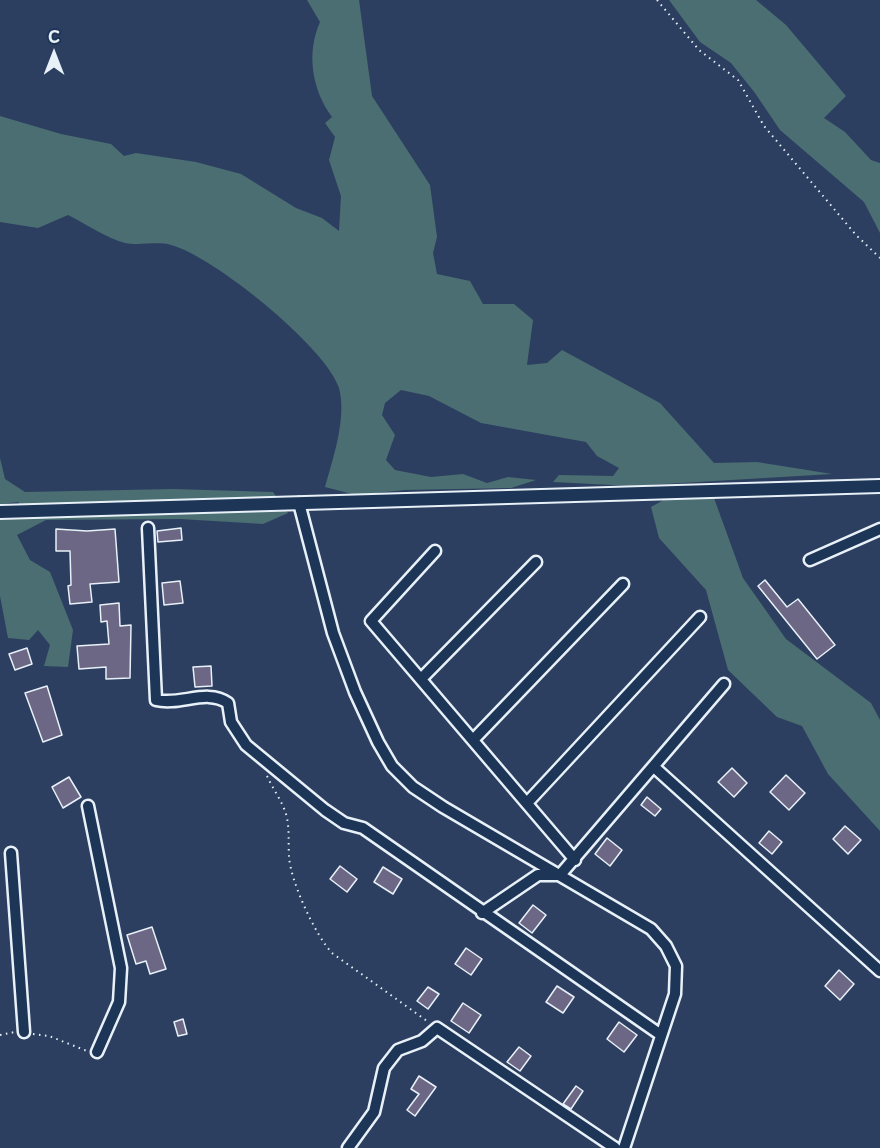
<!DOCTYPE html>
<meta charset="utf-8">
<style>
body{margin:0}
#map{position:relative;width:880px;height:1148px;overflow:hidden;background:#2d3f60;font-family:"Playpen Sans",sans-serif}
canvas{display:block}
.north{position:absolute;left:24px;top:24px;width:60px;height:60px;-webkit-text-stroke:4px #1d3557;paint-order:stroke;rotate:0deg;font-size:16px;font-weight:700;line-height:24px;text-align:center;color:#e8f1f8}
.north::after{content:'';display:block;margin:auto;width:21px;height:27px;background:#e8f1f8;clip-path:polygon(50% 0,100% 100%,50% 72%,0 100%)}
</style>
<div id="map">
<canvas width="880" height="1148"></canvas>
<div class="north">С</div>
</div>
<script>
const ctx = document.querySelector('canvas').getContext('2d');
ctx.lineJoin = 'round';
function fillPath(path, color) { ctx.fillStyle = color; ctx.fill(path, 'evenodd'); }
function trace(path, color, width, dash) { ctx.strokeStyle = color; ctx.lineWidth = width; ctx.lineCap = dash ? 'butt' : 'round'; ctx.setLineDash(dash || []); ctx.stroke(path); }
fillPath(new Path2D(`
 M307,0h52l13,96 58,89 7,52 -4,16 4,21 33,7 13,23h31l19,16 -6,45 20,-2 15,-13 98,53 54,60 43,-1 75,12 -201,12 -78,-4 6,-7 54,1 6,-8 -22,-12 -11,-14 -105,-19 -52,-27 -28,-6 -16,13 -3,12 13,20 -9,25 9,10 36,7 32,-3 24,9 21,-6 28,3 -25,8 -106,2 -49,5 -31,-8c8,-29 22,-69 14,-99 -13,-41 -126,-132 -168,-143 -14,-4 -31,1 -46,-2 -19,-5 -39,-19 -57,-28l-30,13 -38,-6v-106l61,18 50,10 13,12 12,-3 60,9 45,12 55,34 26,10 17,13 2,-35 -12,-36 6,-23 -10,-14 7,-6c-20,-27 -26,-64 -12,-95z
 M669,0h87l30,25 60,71 -22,22 21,14 26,28 9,3v70l-16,-31 -84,-72 -25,-37 -24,-30 -31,-21z
 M0,458l5,21 20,13 148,-3 100,3 15,21 -25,11 -83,-5 -134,1 -29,15 13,25 20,12 23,58 -5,37 -24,-1 6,-21 -12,-15 -9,10 -21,-2 -8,-42v-78l14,-2 5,-14 -19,2z
 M669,497l45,1 29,80 43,61 85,64 9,17v111l-52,-57 -26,-48 -25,-9 -49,-47 -22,-80 -47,-52 -8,-31z`), '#4a6e71');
const building = new Path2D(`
 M181,528l1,12 -24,2 -1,-11z
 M56,529l31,2 28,-2 4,53 -29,2 2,18 -22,2 -2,-18 3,-1 -1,-34h-14z
 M765,580l22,27 11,-8 37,46 -18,14 -59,-73z
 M180,581l3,22 -19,2 -2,-22z
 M119,603l1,23 11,-1 -1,53 -24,1v-12l-27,2 -2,-23 32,-2 -2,-23 -6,1 -1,-17z
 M27,648l5,16 -17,6 -6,-16z
 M211,666l1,20 -17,1 -2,-20z
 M47,686l15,49 -19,7 -18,-49z
 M732,768l15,15 -13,14 -16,-15z
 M786,775l19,18 -16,17 -19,-18z
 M69,777l12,20 -18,11 -11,-21z
 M647,797l14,12 -6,7 -14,-11z
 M845,826l16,14 -13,14 -15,-15z
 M769,831l13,11 -10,12 -13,-11z
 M607,838l15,12 -12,16 -15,-12z
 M340,866l17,13 -10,13 -17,-13z
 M383,867l19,12 -9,15 -19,-12z
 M533,905l13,10 -14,18 -13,-10z
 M152,927l14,42 -16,5 -4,-13 -10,3 -9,-29z
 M466,948l16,11 -11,16 -16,-11z
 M839,970l15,14 -14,16 -15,-14z
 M557,986l17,11 -11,16 -17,-11z
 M428,987l11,7 -11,15 -11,-8z
 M463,1003l18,12 -12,18 -18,-12z
 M183,1019l4,15 -9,2 -4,-14z
 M619,1022l18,13 -13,17 -17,-13z
 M519,1047l12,9 -11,15 -13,-9z
 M419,1076l17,11 -21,29 -8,-6 12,-16 -8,-5z
 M576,1086l7,5 -12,18 -8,-5z`);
fillPath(building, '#6b6785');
trace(building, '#e8f1f8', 1.5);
const minor = new Path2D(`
 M299,503l34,130 22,59 23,50 14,24 21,21 30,20 208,122 15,17 10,20 -1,28 -51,154
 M148,528l8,172c24,6 51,-12 72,3l3,19 15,23 79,65 19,13 19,5 298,207
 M435,551l-64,70 204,239
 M810,560l70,-31
 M421,679l115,-117
 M473,740l150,-156
 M654,767l226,204
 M527,803l173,-186
 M88,806l33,162 -2,34 -22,50
 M11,853l13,179
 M482,913l56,-38h22l164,-191
 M348,1148l26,-36 10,-44 14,-18 24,-9 15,-13 178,120`);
const tertiary = new Path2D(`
 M0,512l880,-26`);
trace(minor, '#e8f1f8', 15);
trace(tertiary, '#e8f1f8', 16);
trace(new Path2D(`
 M657,0l42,50 39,30 26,46 92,109 24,23
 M267,776c6,13 15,25 19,38 4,15 2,27 3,42 1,24 26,79 43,97l95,68
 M33,1034l16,2 38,15
 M0,1035l15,-3`), '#e8f1f8', 2, [1.5, 4.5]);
trace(minor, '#1d3557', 10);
trace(tertiary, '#1d3557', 12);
</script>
